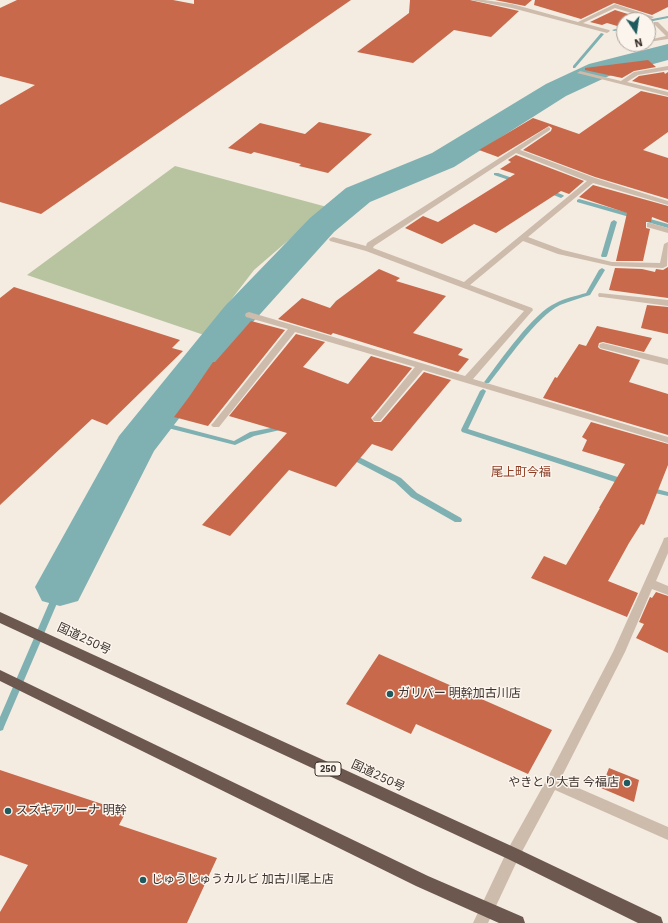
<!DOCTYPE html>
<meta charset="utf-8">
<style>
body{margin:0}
#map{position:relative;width:668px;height:923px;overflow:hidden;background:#f4ebe1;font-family:"IBM Plex Sans",sans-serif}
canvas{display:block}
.north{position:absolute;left:616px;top:12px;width:40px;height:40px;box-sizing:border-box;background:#fbf5ee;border:1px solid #aea6a0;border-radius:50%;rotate:167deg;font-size:11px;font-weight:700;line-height:16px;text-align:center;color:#3b302b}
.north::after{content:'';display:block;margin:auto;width:14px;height:18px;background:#1f5a5e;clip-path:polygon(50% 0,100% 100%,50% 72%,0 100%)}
</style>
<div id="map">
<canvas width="668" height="923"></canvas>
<div class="north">N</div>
</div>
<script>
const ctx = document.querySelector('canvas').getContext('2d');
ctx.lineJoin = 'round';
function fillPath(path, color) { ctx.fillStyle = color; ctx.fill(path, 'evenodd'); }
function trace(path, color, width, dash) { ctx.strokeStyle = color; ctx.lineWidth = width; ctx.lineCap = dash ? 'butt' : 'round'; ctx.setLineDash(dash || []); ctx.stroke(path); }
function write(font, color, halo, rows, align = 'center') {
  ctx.font = font + ' "IBM Plex Sans","Noto Sans JP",sans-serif'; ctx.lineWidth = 3; ctx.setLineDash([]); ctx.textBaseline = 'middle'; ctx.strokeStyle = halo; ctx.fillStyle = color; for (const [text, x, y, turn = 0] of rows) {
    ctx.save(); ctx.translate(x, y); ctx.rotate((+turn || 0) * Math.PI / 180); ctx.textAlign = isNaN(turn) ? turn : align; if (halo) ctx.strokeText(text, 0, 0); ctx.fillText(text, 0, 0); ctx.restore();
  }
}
fillPath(new Path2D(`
 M175,166l152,41 -73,63 -50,65 -177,-60z`), '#b8c4a0');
fillPath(new Path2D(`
 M668,16v2l-20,4 -1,-2z
 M624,27v2l-10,2 -2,-1z
 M601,33l3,1 -29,34h-2v-2z
 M494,173h4l23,8 -3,2 -24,-8z
 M548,189l15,6 1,1 -3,2 -15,-6 -1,-1z
 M579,199l89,25v4l-91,-26v-2z
 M614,220l3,2 -10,34 -1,1h-4l-1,-1 10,-34z
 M602,268l3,2 -15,25c-10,3 -20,6 -30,10 -23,11 -54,57 -71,78h-4l-1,-1 1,-1c16,-21 48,-68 71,-78 9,-5 20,-7 30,-10l13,-23z
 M483,389l3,2 -18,38 159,51 1,2 -1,2h-6l-159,-52 -1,-2 19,-39z
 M152,420h2l80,21 16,-9 31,-6 5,3 -3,2 -3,-1 -26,6 -19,9 -83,-21 -1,-2z
 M349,454h4l48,24 16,15 44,25 1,2 -1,2h-6l-44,-25 -16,-15 -46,-24 -1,-2z
 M646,487h3l19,5v4l-22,-5 -1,-2z
 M60,584l3,1 1,2 -60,140 -1,3 -3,1v-14l56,-130 1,-2z`), '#7fb0b2');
fillPath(new Path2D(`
 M668,44v16l-59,16 -43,20 -112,71 -84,35 -36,30 -81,90 -99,129 -76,150 -18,5 -18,-5 -7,-14 84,-151 106,-130 85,-88 36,-30 86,-35 114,-69 43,-20z`), '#7fb0b2');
fillPath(new Path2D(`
 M17,0h156l21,4v-4h157l-310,214 -41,-12v-97l35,-20 -35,-9v-68z
 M410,0h60l49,11 -28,26 -37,-7 -41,33 -56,-11 52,-39z
 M495,0h37l-7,6z
 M535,0h133v7l-16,8 -38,-12 -33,16 -47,-14z
 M615,10l29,9 -3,1h-17v8l-17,-5 -5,2 -12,-3z
 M648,60l8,7 -22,4 -12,7 -37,-8v-2z
 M664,72l1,2 3,-2v18l-36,-9 7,-5z
 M641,91l27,6v35l-25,18 25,8v41l-73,-22 -72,-27 28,-19 1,-3 -3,-2 -51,31 -19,-7 54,-32 46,16z
 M319,122l53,12 -44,39 -29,-7 2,-2 -47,-12 -3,2 -23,-6 32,-25 45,11z
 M516,155l68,26 -15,13 -8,-3 -65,42 -22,-9 -32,20 -37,-16 18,-12 15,6 77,-48 -15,-5 11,-7 -3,-2z
 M593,185l75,21v17l-16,-6 -1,5h-5v6l4,1 -7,32h-27l11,-48 -48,-16z
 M668,267v31l-59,-8 6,-22 27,1 13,3 1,-3 7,1z
 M379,269l21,9 -4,3 50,15 -33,37 50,16 -5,6 11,4 -11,13 -125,-39 -2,2 -53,-16 24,-21 28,10 6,-7z
 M14,287l166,53 -8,8 11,3 -76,74 -15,-6 -92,86v-207z
 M647,305l21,2v27l-27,-6z
 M251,321l34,9 -77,96 -34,-9 15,-20 24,-35h2z
 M597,326l55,12 -8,14 -41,-10 -4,1 -1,4 2,2 40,11 -11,22 39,12v41l-125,-37 12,-21 2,1 22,-34 7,2z
 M296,334l29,8 -22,25 45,17 23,-28 41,12 -41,50 3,4h7l43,-50 27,8 -59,71 -20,-7 -36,43 -47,-17 -59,66 -28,-11 85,-92 -58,-17z
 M591,422l77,22v21l-19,48 -5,12 -3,-1 -12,19 -21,38 30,12 -11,24 -96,-39 13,-22 22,9 34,-57h-1l26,-44 -43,-13 5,-11 -5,-3z
 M656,592l12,4v57l-32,-15 8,-14 -5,-2 11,-25 2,1z
 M379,654l173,76 -24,44 -112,-50 -5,10 -65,-30z
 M609,768l30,12 -5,22 -33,-14z
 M0,770l126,42 -7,13 98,33 -30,65h-187v-11l28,-47 -28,-10z`), '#c8694b');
fillPath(new Path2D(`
 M471,0h13l28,4 66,18 37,-18 39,13 -3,2 -36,-11 -32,15 26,7 1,1 -3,2 -95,-25z
 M654,22h4l10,10v7l-20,3v-2l18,-4 -12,-12z
 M668,66v4l-30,5 -11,7 41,10v4l-91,-23 3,-2 41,10 13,-9z
 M548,127l2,1v2l-30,20 75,28 73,23v4l-75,-22 -65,54 35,13 49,12 48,1 4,-19 4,-2 -1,24 -4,2 -51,-2 -54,-12 -35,-13 -53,44 62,23 1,2 -60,69 195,58v6l-245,-73 -43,51h-6l-2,-2 2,-2 41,-50 -120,-35 -76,95h-6l-2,-2 2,-2 75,-94 -42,-12 -1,-2 1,-2 3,-1 216,64 59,-65 -158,-60 -36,-10 -1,-2 4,-2 33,9 1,-3zM516,153l71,28 -123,101 -91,-34 1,-2z
 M647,223h3l18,5v5l-21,-6z
 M599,293l69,7v6l-66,-9h-3l-1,-2z
 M603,343l65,16v6l-68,-17 -1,-2 1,-2z
 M668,537v16l-12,28 12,5v9l-16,-6 -27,63 -65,128 108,47v13l-113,-50 -37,69 -30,64h-15l35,-74 39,-70 66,-127 50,-111 1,-3z`), '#cdbbac');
fillPath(new Path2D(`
 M0,612l518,237 143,68 2,6h-25l-130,-64 -508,-236z
 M0,670l428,206 95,41 2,6h-26l-83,-37 -416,-205z`), '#6c584f');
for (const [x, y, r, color] of [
 [390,694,4,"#1f5a5e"],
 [627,783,4,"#1f5a5e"],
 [8,811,4,"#1f5a5e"],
 [143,880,4,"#1f5a5e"]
]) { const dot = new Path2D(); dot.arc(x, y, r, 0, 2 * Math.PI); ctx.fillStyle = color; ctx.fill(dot); trace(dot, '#fbf5ee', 1.5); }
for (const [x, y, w] of [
 [328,769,26]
]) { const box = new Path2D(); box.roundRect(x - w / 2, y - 7, w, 14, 3); ctx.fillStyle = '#fbf5ee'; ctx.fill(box); trace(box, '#3b302b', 1); }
write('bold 9px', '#3b302b', null, [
 ["250",328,769]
]);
write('12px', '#8c3b22', '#fbf5ee', [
 ["尾上町今福",521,473]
]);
write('12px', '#3b302b', '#fbf5ee', [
 ["国道250号",84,639,25],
 ["国道250号",378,776,25]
]);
write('12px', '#3b302b', '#fbf5ee', [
 ["ガリバー 明幹加古川店",398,694],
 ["やきとり大吉 今福店",619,783,"right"],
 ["スズキアリーナ 明幹",16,811],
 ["じゅうじゅうカルビ 加古川尾上店",151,880]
], 'left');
</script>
